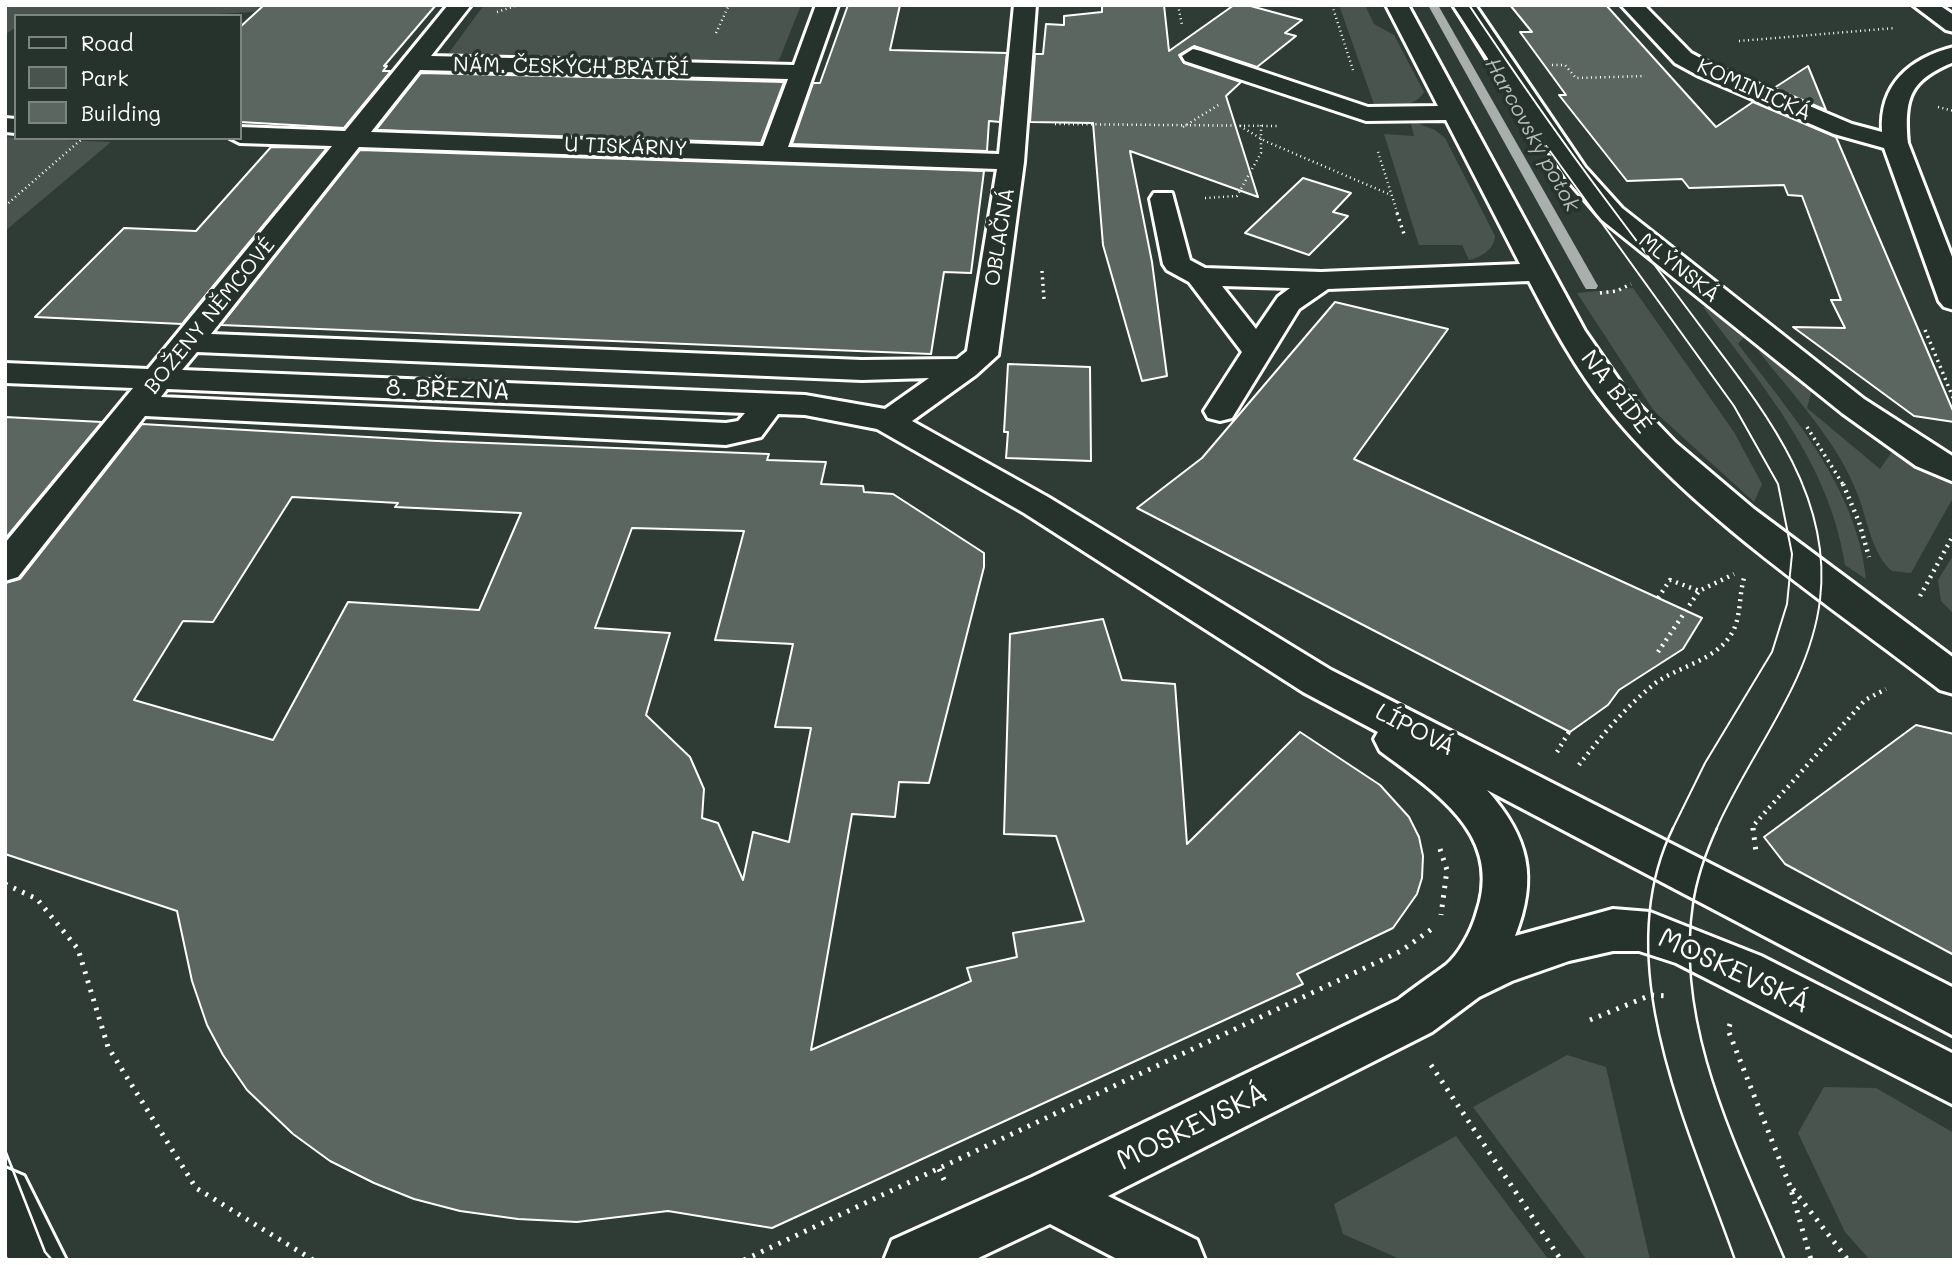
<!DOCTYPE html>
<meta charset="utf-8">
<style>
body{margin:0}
#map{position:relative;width:1959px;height:1265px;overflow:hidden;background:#2f3b35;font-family:Mali,sans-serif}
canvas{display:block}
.frame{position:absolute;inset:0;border:7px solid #fff;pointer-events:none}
.legend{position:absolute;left:14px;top:14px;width:228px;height:126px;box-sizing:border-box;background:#26332d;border:2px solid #7d8581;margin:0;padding:9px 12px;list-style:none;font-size:21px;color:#fff}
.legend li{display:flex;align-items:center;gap:14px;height:35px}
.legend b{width:35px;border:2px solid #7d8581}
</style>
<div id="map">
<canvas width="1959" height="1265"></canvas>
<div class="frame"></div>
<ul class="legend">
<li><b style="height:9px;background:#26332d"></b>Road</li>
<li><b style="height:19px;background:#4a544f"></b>Park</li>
<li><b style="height:19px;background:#5b6661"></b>Building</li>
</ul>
</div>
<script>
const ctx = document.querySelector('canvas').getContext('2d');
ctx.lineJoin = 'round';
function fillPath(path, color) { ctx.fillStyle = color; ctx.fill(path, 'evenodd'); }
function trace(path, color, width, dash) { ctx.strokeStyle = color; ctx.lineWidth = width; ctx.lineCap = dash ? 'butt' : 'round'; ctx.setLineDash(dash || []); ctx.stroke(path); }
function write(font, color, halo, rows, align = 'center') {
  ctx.font = font + ' Mali,sans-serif'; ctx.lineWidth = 7; ctx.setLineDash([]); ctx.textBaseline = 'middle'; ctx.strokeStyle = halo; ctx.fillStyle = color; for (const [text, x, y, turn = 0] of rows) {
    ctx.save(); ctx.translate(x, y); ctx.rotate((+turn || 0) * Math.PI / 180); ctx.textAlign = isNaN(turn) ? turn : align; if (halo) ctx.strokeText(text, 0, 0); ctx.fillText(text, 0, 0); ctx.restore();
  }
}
fillPath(new Path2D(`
 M5,5h256l-7,7 -75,4h-163v11l-11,8z
 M484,5h317l-22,55 -24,6 -307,-12z
 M1339,5h26l9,19 20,11 30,57c-11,18 -32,13 -50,12z
 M1417,123l18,7 10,8 50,98c-1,14 -14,21 -26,24l-7,-15h-43l-35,-111 30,2 -3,-12z
 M5,137l11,1 95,4 -106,89z
 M1633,288l101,144 28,52 -8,18 -100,-91 -77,-118z
 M1709,306l37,29 -8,9c53,70 119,143 128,235l-21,-14c-15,-101 -82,-179 -142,-258z
 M1763,348l49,41 -5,19 73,61 14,-20 60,32v15l-43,77 -19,-2c-19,-15 -25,-51 -33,-73 -19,-54 -65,-102 -100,-146z
 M1954,554v60l-13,-13 -3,-21z
 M1567,1055l39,12 44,193h-63l-114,-153z
 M1824,1087l52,1 78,45v127h-84l-25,-28 -47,-99z
 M1456,1136l93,124h-147l-59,-26 -9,-30z`), '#4a544f');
fillPath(new Path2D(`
 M1428,5h10l160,281 -2,3h-10l-2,-3z`), '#a9afac');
const building = new Path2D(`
 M264,5h172l-52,61h3l-4,5h8l-47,57 -104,-6v-95z
 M848,5h52l-10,45 117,3 -7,69 -11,-1 -2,30 -195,-7 21,-61h7z
 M1102,5h62l5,46 65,-46h13l55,15 -17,13 11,3 -39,31 -63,-21 -15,9 5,8 57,19 -15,14 32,101 -128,-46 22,111 15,114 -25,5 -39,-136 -10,-122 -63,-1 5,-68h8l3,-30 18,1v-9l38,-4z
 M1510,5h96l110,122 37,-25 83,35 118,276v9l-40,-6 -121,-89 52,1 -14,-28h10l-39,-104 -14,-1 -4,-10 -95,3 -7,-9 -55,2 -68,-86h7l-46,-63h12z
 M1808,66l18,44 -52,-22z
 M421,73l212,5 151,4 -23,61 -385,-13z
 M271,147l56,1 -145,176 -147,-7 89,-89 72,3z
 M360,150l624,21 -13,102 -27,-1 -13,82 -710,-29z
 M1303,178l48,15 -18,19 15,4 -39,39 -64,-22z
 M1335,302l113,27 -94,130 348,159 -19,31 -64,41 -11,15 -38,27 -433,-224 65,-50z
 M1008,364l82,3 1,94 -85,-3 2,-26h-4z
 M5,417l97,5 -97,117z
 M142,424l295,17 332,13 -2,6 59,2 -5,22 42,2 1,6 29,2 91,59v14l-55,216 -30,-1 -4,35 -43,-3 -41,236 160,-69 -4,-13 50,-11 -4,-24 71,-12 -28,-85 -52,-2 6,-200 93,-15 19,61 53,4 12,160 113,-112 80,53 29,32 10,20 4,19 -1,22 -5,16 -24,34 -96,46 6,10 -531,244 -104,-17 -91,11 -59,-3 -58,-8 -46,-12 -40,-16 -44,-22 -37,-27 -46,-44 -24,-35 -16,-30 -15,-44 -15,-70 -172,-57v-271l15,-4zM292,497l106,6 -3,4 126,6 -42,97 -131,-8 -75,138 -139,-40 49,-79 30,1zM632,528l112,3 -29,109 78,4 -18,83 36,1 -22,114 -36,-10 -10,48 -25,-57 -16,-5 2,-29 -14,-32 -44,-42 24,-82 -75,-5z
 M1916,725l38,9v221l-169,-91 -21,-27z`);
fillPath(building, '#5b6661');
trace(building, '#fff', 2);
const minor = new Path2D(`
 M448,5h23l-40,51 363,9 22,-60h22l-50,142 211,7 15,-149h22l-12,157 -26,193 -22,20 -64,46 136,76 283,173 623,318v48l-467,-246c42,47 51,88 28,146l98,-27 37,3 111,44 193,98v51l-278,-142 -37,-12h-26l-44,10 -57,20 -33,16 -47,35 -324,164 89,44 8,20h-86l-69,-36 -76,36h-90l8,-20 140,-63 366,-177c15,-12 32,-23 48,-35 13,-11 25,-33 30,-50 29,-80 -40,-122 -96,-164l-6,-12 4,-7 -75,-40 -279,-179 -147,-84 -72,-14 -27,-1 -17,23 -35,8 -581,-29 -127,161 -13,4v-38l128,-155 -128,-5v-20l143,6 184,-223 -92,-3 -10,-5h10v-11l105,4zM420,70l368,9 -25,67 -392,-14zM359,147l638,22 -30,182 -10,8 -95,1 -651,-26zM197,352l665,28 67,-2 -44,31 -80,-14 -623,-25zM167,389l578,24 -7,8 -12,2 -565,-26z
 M1386,5h22l177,326 43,62 47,49 79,67 200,149v36l-14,-4c-109,-84 -247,-175 -333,-282 -31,-38 -55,-83 -78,-127l-201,8 -29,20 -67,109 -12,3 -12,-3 -4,-7 38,-59 -53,-70 -22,-12 -4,-6 -13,-65 4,-6h18l18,67 15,8 116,4 199,-8 -74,-144 -80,1 -181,-60 -3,-5 11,-7 8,2 167,56 70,-1zM1222,286l68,2 -12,9 -22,32z
 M1453,5h22l110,162 37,41 242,191 90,58v25l-38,-16 -74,-53 -240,-193 -36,-42z
 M1621,5h23l47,48 24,13 137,58 30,8c-3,-48 28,-74 72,-85v15c-44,18 -50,35 -46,81l46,119v48l-10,-3 -5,-6 -55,-153 -50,-14 -135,-58 -24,-13z
 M1913,5h26l15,10v17l-8,-2z
 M5,118l11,1v14l-11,-1z
 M5,1168l19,8 42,84h-57l-4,-7z`);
trace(minor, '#fff', 6);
trace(new Path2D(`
 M1178,5l4,20
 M1332,5l21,65
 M497,12l21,-7
 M716,33l13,-28
 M1739,41l156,-13
 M1552,65h13l11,13 69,-2
 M1938,107l16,4
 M1055,124l223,2
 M1240,126l25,15 126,54
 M1183,127l37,-23
 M1378,152l20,63
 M1205,198l32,-2 24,-43v-30
 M5,206l78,-68`), '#fff', 2.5, [1, 3.5]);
trace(new Path2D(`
 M1397,213l8,24
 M1042,271l2,28
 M1600,293l17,-2 14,-7
 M1925,330l29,70
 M1807,427l37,59`), '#fff', 3.5, [2, 4.5]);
trace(new Path2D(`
 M1843,484l16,38 10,35
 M1920,596l34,-62
 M1658,598l12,-18 29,11 35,-17
 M1658,652l41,-61
 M1557,752l12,-20
 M1579,765c22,-29 46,-57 74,-80 24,-19 65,-24 80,-54 8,-15 6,-36 11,-53
 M1753,830v-4l112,-126 21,-11`), '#fff', 4.5, [2, 5]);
trace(new Path2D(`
 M1753,828l3,24
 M1440,849l7,21 -6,45
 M5,884l32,15 41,50 30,98 88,141 117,72
 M1590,1020l61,-25 17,1
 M1730,1024l-2,6 62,156 21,74
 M1431,1065l130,195
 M939,1169l7,15
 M1793,1189l55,71
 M744,1260l657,-309 35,-25`), '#fff', 5, [2.5, 7]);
fillPath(minor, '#26332d');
trace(new Path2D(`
 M1451,5l39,63 244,338 44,78 14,70 -5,50 -15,48 -67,111 -33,67
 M1469,5c44,66 89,131 137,195 32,43 65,87 98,131 59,78 129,164 116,269 -10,84 -71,154 -104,230`), '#fff', 2);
trace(new Path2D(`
 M1673,828c-67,135 17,303 62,432
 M1717,828c-11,24 -20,49 -24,76 -19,123 46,246 92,356
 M5,1150l40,102 7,8`), '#fff', 2.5);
write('21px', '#fff', '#26332d', [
 ["NÁM. ČESKÝCH BRATŘÍ",571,67,1],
 ["KOMINICKÁ",1754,90,24],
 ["U TISKÁRNY",626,147,2],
 ["OBLAČNÁ",1000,237,-81],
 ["MLÝNSKÁ",1679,268,39],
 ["BOŽENY NĚMCOVÉ",210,316,-51]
]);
write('italic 21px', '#b8bcba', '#26332d', [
 ["Harcovský potok",1532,135,61]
]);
write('24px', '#fff', '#26332d', [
 ["8. BŘEZNA",448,390,2],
 ["NA BÍDĚ",1616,392,52],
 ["LÍPOVÁ",1415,730,27]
]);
write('28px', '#fff', '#26332d', [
 ["MOSKEVSKÁ",1734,971,25],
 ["MOSKEVSKÁ",1192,1127,-26]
]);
</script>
